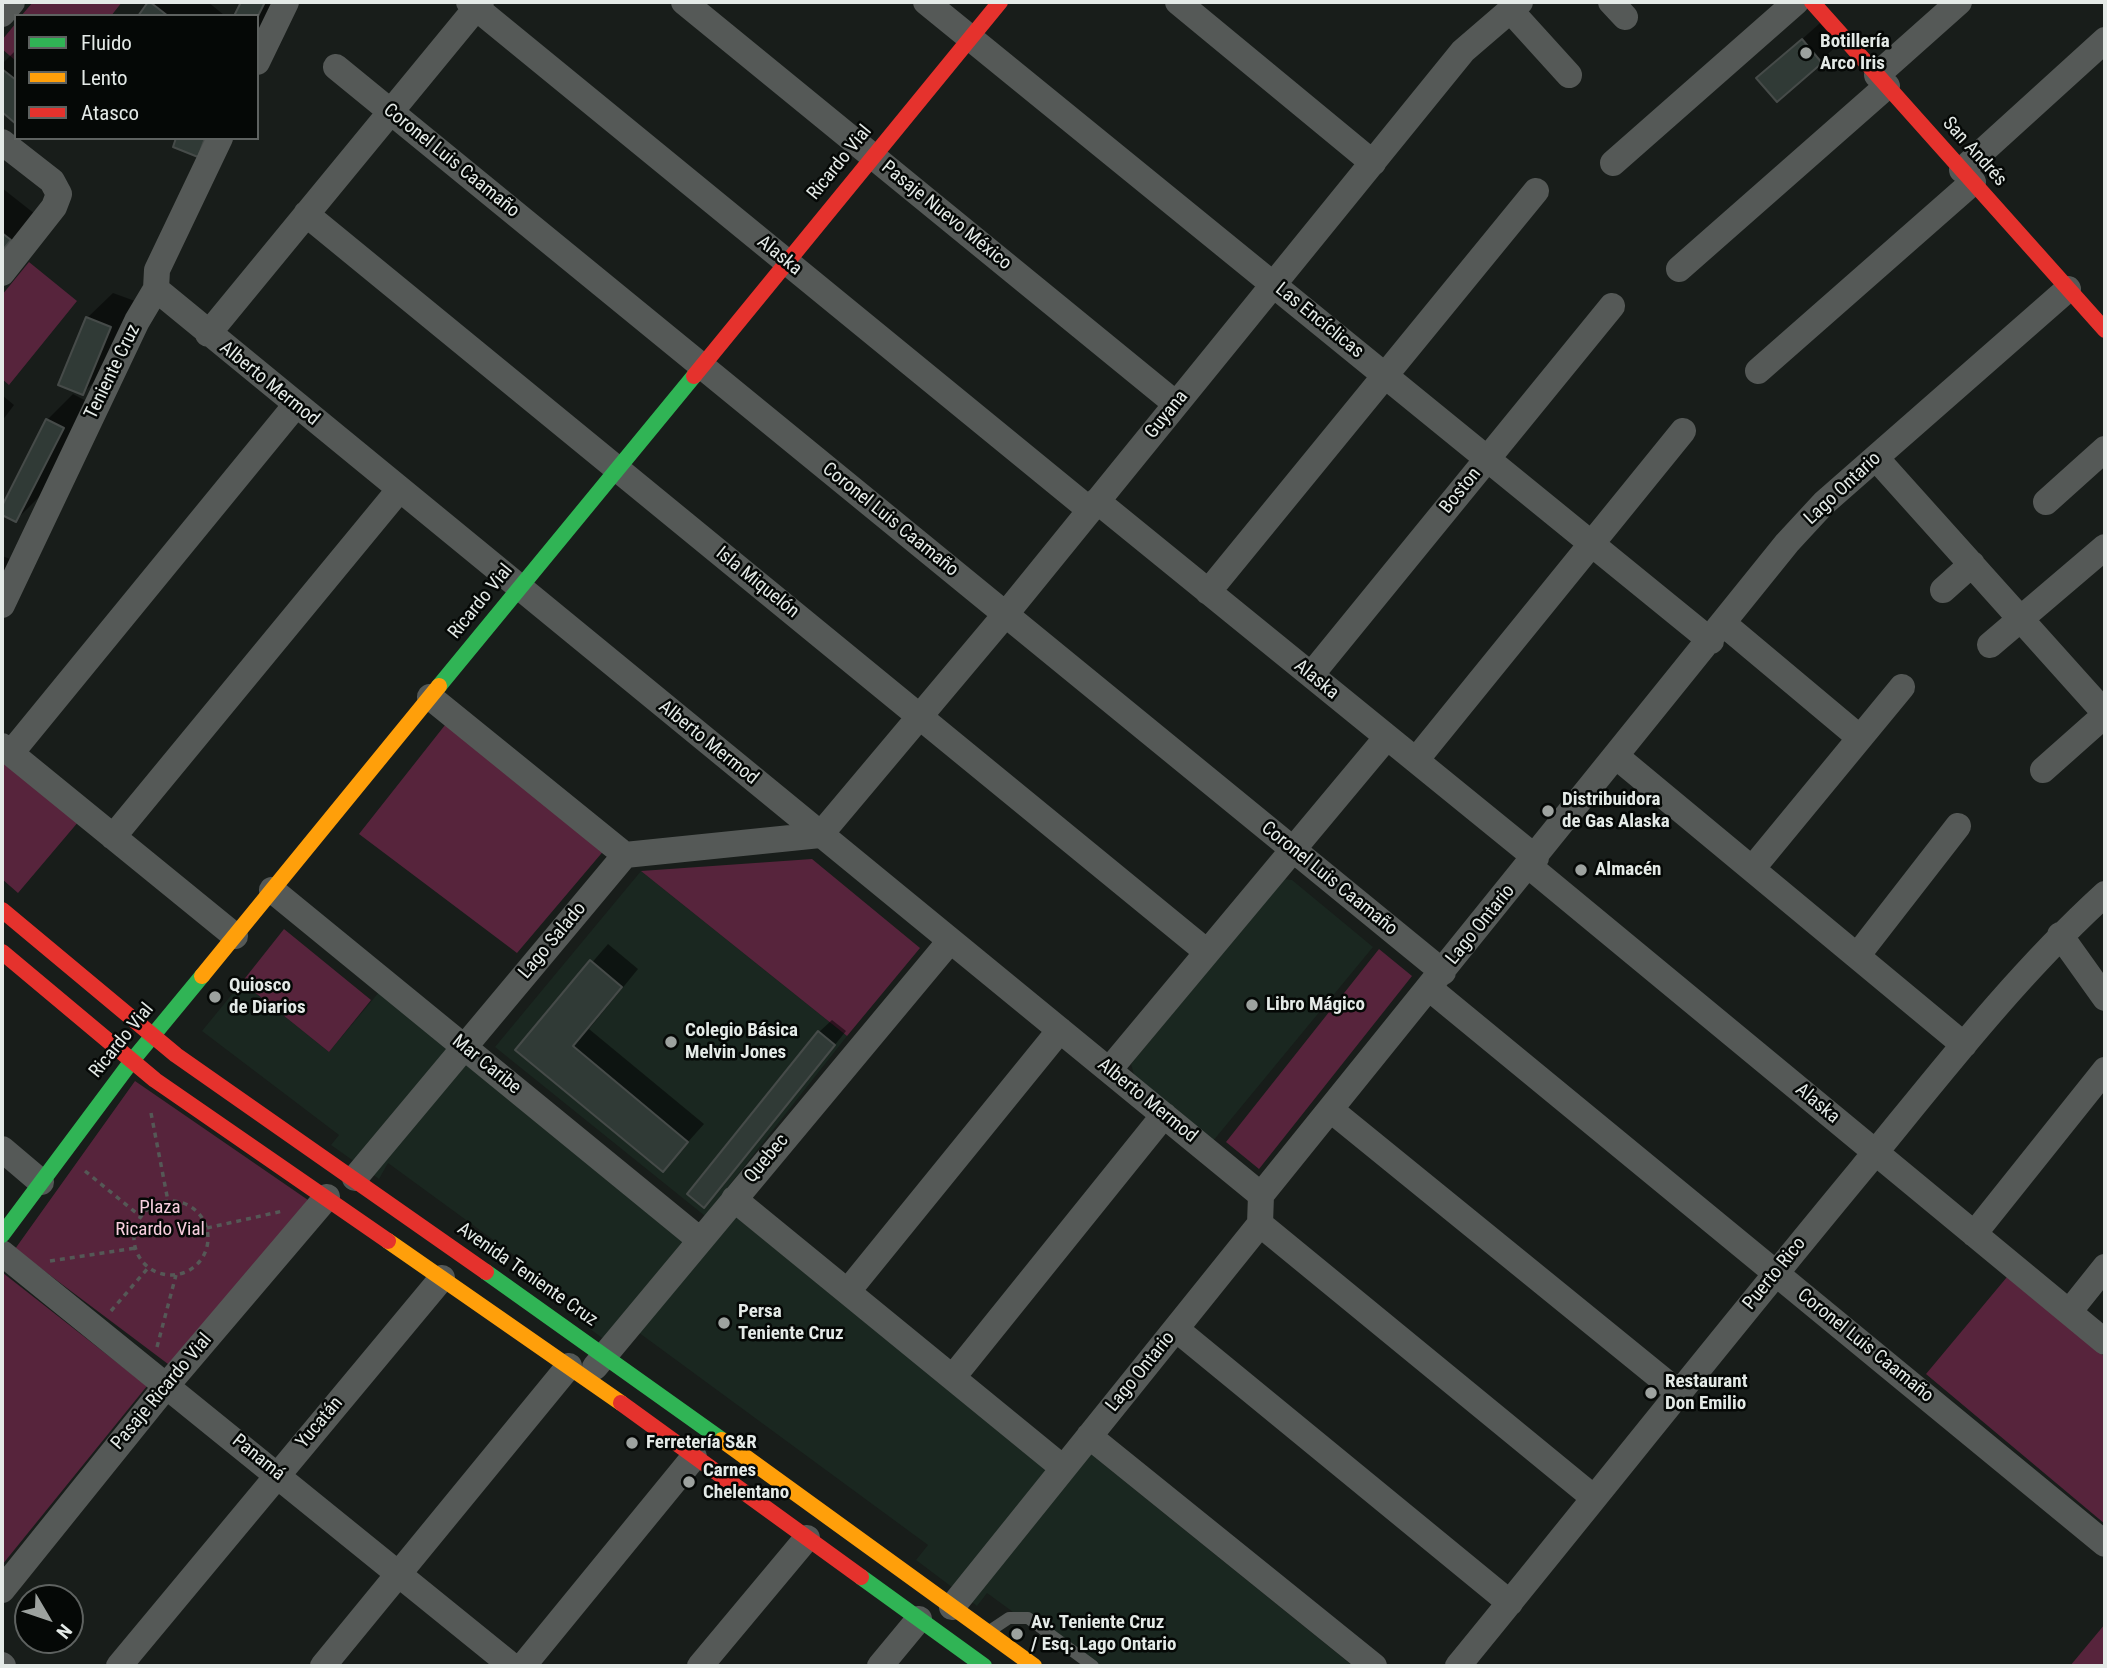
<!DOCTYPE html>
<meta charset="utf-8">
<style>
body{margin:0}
#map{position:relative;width:2107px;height:1668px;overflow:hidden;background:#181d1a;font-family:"Roboto Condensed",sans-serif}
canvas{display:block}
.frame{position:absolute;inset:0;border:4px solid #e4eae7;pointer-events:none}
.legend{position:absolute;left:14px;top:14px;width:245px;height:126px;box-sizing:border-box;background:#050806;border:2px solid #5e6260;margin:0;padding:9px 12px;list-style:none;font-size:21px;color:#e4eae7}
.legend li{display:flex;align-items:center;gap:14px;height:35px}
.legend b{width:35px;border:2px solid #5e6260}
.north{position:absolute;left:14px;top:1584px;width:70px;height:70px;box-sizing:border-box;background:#050806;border:2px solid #5e6260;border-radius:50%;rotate:129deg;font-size:19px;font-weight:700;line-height:28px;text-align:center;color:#e4eae7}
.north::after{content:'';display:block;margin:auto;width:24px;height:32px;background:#9da29f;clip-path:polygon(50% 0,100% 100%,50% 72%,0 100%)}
</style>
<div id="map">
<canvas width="2107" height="1668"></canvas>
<div class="frame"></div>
<ul class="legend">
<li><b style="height:9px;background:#30b455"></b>Fluido</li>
<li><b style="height:9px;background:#ff9f0a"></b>Lento</li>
<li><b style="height:9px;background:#e5322d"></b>Atasco</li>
</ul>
<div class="north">N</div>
</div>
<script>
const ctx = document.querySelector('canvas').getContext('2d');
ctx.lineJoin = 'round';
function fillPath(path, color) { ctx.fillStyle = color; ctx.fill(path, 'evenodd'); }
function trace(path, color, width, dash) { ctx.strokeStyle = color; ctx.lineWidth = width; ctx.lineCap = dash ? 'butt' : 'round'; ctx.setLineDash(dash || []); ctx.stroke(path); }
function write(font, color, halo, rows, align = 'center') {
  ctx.font = font + ' "Roboto Condensed",sans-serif'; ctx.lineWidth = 5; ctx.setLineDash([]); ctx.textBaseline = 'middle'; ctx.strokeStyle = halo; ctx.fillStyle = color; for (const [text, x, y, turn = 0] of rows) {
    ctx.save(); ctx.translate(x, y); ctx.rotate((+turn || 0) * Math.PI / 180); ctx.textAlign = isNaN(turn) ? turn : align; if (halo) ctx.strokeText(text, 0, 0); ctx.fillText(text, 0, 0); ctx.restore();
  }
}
fillPath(new Path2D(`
 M641,871l206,165 -142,180 -210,-169z
 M1283,879l9,1 81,67 -160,194 -78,-63 -4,-14z
 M242,982l87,70 51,-61 317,256 32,-36 322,261 25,-30 277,224h-266l-100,-73 -10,13 -61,-46 12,-15 -290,-213 -16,21 -53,-40 8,-12 -189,-138 -9,16 -48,-34 8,-10 -137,-104z`), '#1a2720');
fillPath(new Path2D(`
 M33,2h89l-11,14h-90z
 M16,23v38l-14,-12v-9z
 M29,262l48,39 -68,84 -7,-6v-84z
 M449,720l157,128 -89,105 -158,-119z
 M2,757l77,64 -61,72 -16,-14z
 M812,859l108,89 -73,88 -206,-165z
 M284,929l87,71 -42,52 -87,-70z
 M1379,949l33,27 -153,193 -33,-27z
 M135,1081l173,119 -136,167 -157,-118z
 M3,1273l144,113 -145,179v-291z
 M2007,1277l98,80v167l-179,-150z
 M2105,1624v42h-35z`), '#57243c');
fillPath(new Path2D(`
 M150,2h58l16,13 -84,1z
 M243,2h34l-20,31v-17h-21z
 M1820,23l18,22 -61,54 -18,-21z
 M16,50v71l-14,-11v-46z
 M2,188l33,26 -33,39z
 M113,293l22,8 -27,67 -25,25 4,-75z
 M73,394l15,8 -47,93 -25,25 -14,-7 45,-93z
 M2,395l12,10 -12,16z
 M2,556l11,4 -11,28z
 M608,944l30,25 -49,60 115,95 -41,46 -146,-120z
 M832,1020l14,11 -130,162 103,-161z`), '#0007');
const building = new Path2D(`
 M148,2h2l18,14h-30z
 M241,2h24l-8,16v-2h-23z
 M1802,39l20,24 -45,39 -21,-24z
 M2,69l14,11v44l-14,-12z
 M176,138h29l-7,19 -25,-10z
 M2,233l9,7 -9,11z
 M86,317l25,10 -28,68 -25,-10z
 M46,419l18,9 -48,94 -14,-7v-9z
 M590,960l32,27 -49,59 115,96 -25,30 -148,-122z
 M818,1031l17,14 -131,163 -17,-14z`);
fillPath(building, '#303a36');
trace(building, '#464b49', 2);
trace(new Path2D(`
 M151,1113l17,88
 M85,1171l55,45
 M134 1238a37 37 0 1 1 74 0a37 37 0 1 1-74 0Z
 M207,1228l76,-17
 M50,1261l85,-13
 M111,1311l37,-43
 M157,1347l19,-72`), '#555856', 3.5, [5, 5]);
trace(new Path2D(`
 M991,1630l18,-12h19l65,48`), '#555957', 12);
trace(new Path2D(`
 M469,2l621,508
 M684,2l492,402
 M926,2l785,639
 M1178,2l195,161
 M1611,2l14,15
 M1510,10l59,65
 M2,14l10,-12
 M257,62l29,-60
 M336,67l1107,905
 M1877,75l82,-73
 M2,142l50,39 7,13 -5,13 -52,66
 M1613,163l183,-161
 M1962,170l143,-130
 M306,214l901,738
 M1679,269l208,-183
 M156,289l1105,906
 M208,334l273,-332
 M1758,371l215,-189
 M1876,458l229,255
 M1097,501l439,357
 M2046,502l59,-53
 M1943,590l29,-26
 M1208,592l328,-401
 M2,605l135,-284 19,-32 1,-19 63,-132
 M1724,624l136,114
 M1990,645l115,-98
 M1311,675l301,-369
 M430,697l195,158
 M2,746l233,190
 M11,753l284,-347
 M1617,757l347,288
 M1416,760l267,-329
 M2043,770l62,-55
 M113,837l286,-347
 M1529,866l576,476
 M1752,869l150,-182
 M272,890l428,350
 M2060,935l45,63
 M1857,956l101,-130
 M1429,988l676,556
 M1109,1070l278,-333
 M1331,1110l348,283
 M2,1149l39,33
 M355,1178l270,-323 195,-20 185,-220 458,-564 57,-49
 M734,1199l329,269
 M1260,1224l334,274
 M1974,1234l131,-164
 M2,1253l510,413
 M848,1291l212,-261
 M2069,1312l36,-45
 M1176,1329l334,274
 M595,1367l355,-426
 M953,1377l211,-262
 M1089,1436l285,230
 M2,1590l165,-205 160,-188
 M952,1607l308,-383 1,-29 526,-652 37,-40 244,-214
 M2,1665l1,1
 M119,1666l323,-388
 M323,1666l246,-300
 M523,1666l171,-209
 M700,1666l107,-128
 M880,1666l39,-47
 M1458,1666c135,-165 267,-332 403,-496 78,-95 153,-193 244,-276`), '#555957', 26);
trace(new Path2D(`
 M439,686l255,-310
 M2,1235l129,-173 71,-86
 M486,1272l236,168
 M861,1577l123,89`), '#30b455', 16);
trace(new Path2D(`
 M202,976l237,-290
 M388,1241l233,162
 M722,1440l312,226`), '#ff9f0a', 16);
trace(new Path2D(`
 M1812,2l293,328
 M694,376l306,-374
 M2,910l174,145 310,217
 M2,952l153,128 233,161
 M621,1403l240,174`), '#e5322d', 16);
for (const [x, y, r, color] of [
 [1806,53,7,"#9da29f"],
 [1548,811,7,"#9da29f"],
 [1581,870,7,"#9da29f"],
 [215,997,7,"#9da29f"],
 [1252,1005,7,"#9da29f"],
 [671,1042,7,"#9da29f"],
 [724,1323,7,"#9da29f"],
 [1651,1393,7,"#9da29f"],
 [632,1443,7,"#9da29f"],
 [689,1482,7,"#9da29f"],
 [1017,1634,7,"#9da29f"]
]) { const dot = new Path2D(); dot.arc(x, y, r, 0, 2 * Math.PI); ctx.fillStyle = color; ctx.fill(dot); trace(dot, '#050806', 2.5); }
write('bold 19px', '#e4eae7', '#050806', [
 ["Botillería",1820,42],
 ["Arco Iris",1820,64],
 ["Distribuidora",1562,800],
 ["de Gas Alaska",1562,822],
 ["Almacén",1595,870],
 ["Quiosco",229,986],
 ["de Diarios",229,1008],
 ["Libro Mágico",1266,1005],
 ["Colegio Básica",685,1031],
 ["Melvin Jones",685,1053],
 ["Persa",738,1312],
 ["Teniente Cruz",738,1334],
 ["Restaurant",1665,1382],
 ["Don Emilio",1665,1404],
 ["Ferretería S&R",646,1443],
 ["Carnes",703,1471],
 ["Chelentano",703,1493],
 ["Av. Teniente Cruz",1031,1623],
 ["/ Esq. Lago Ontario",1031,1645]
], 'left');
write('19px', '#e4eae7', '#050806', [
 ["San Andrés",1974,152,48],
 ["Coronel Luis Caamaño",451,161,39],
 ["Ricardo Vial",840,163,-51],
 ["Pasaje Nuevo México",946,216,39],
 ["Alaska",779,256,39],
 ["Las Encíclicas",1319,321,39],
 ["Teniente Cruz",113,372,-64],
 ["Alberto Mermod",269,384,39],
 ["Guyana",1167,415,-51],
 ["Lago Ontario",1843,489,-43],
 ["Boston",1461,491,-51],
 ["Coronel Luis Caamaño",890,520,39],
 ["Isla Miquelón",757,583,39],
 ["Ricardo Vial",481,602,-51],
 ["Alaska",1316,680,39],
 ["Alberto Mermod",708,743,39],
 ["Coronel Luis Caamaño",1329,879,39],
 ["Lago Ontario",1481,925,-51],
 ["Lago Salado",553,941,-50],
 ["Ricardo Vial",122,1041,-51],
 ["Mar Caribe",486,1065,39],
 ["Alberto Mermod",1147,1101,39],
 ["Alaska",1817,1104,40],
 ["Quebec",767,1159,-50],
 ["Puerto Rico",1775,1274,-51],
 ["Avenida Teniente Cruz",527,1275,35],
 ["Coronel Luis Caamaño",1865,1346,39],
 ["Lago Ontario",1141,1372,-51],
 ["Pasaje Ricardo Vial",162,1392,-50],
 ["Yucatán",320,1423,-50],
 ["Panamá",258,1458,39]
]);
write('19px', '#f7cede', '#050806', [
 ["Plaza",160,1208],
 ["Ricardo Vial",160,1230]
]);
</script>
